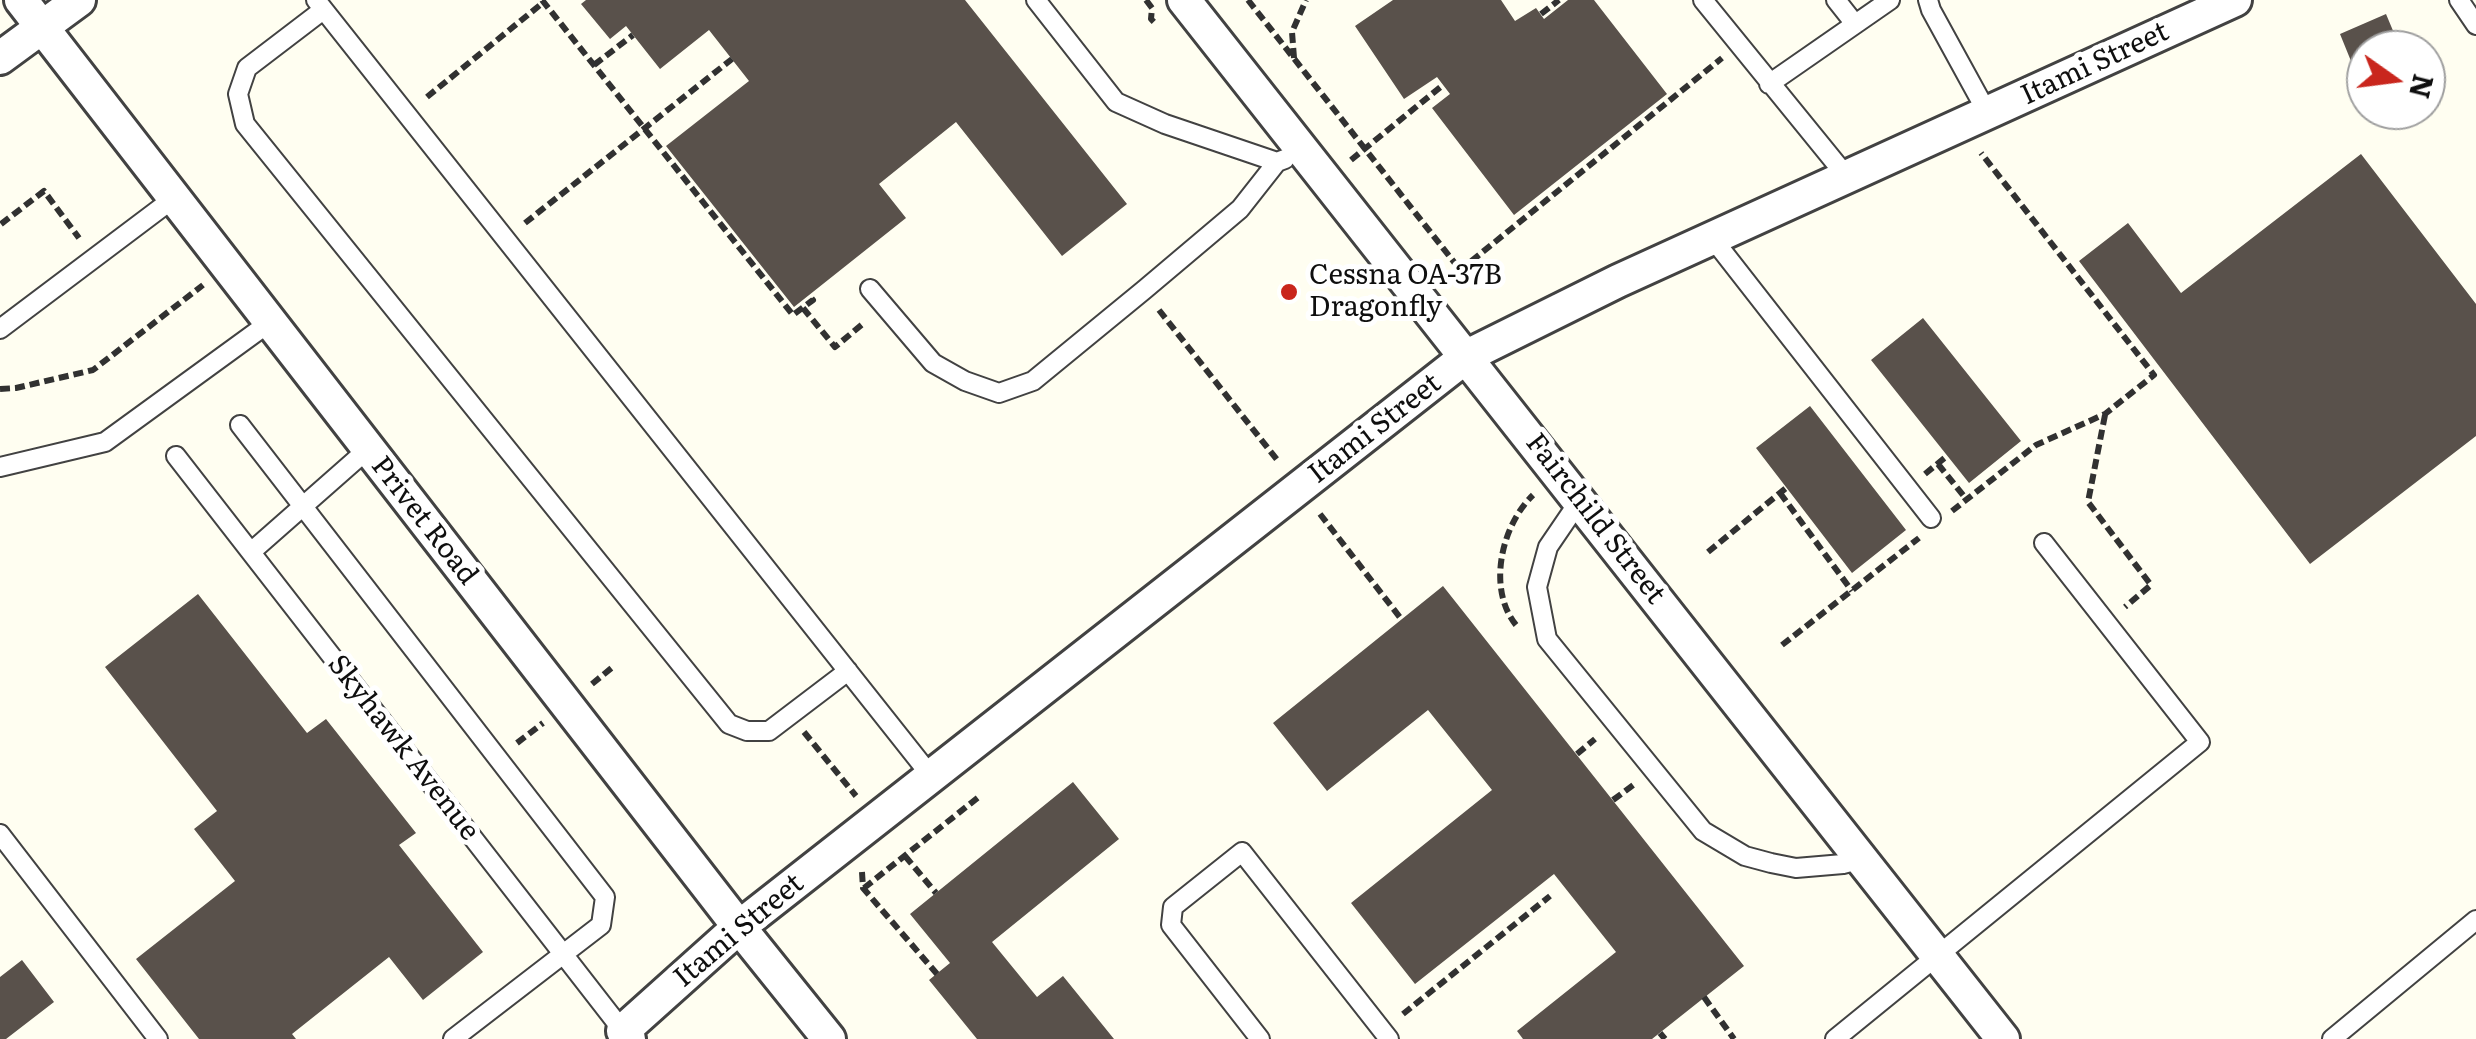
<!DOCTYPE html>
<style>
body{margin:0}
#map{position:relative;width:2476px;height:1039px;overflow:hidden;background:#fffef1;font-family:Literata,serif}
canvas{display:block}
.north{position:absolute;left:2346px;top:30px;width:100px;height:100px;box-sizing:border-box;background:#fff;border:2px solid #9f9f9f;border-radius:50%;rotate:104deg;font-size:28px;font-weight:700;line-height:40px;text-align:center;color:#0f0f0f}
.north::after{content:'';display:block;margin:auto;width:35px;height:45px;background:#c9261d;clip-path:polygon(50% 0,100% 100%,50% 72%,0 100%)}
</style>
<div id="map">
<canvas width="2476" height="1039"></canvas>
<div class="north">N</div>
</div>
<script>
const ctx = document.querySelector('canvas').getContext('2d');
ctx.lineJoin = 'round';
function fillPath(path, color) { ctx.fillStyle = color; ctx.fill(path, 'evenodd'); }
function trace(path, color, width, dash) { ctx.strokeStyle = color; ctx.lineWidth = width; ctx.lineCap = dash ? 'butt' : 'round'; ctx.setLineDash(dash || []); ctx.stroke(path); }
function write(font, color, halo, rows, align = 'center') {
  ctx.font = font + ' Literata,serif'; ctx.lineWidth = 10; ctx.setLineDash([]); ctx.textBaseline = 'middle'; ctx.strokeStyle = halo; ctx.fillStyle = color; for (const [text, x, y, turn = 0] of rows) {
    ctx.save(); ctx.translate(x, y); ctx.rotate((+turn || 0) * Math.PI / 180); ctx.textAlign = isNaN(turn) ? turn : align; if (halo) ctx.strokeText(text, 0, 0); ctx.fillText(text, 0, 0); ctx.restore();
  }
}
fillPath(new Path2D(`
 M586,0h379l162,204 -65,52 -106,-134 -77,62 27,34 -112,89 -128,-161 83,-65 -40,-51 -49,39 -34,-43 -16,13 -29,-35z
 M1393,0h108l14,21 21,-13 8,11 24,-19h26l73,94 -153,121 -82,-107 18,-14 -13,-17 -33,22 -49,-73z
 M2386,14l13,31 -10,5h-23v10l-13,6 -13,-32z
 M2361,154l115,150v132l-166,128 -231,-303 49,-38 53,70z
 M1923,318l98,123 -52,42 -98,-123z
 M1810,406l96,124 -54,43 -96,-125z
 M1443,586l301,380 -92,73h-129l-6,-8 99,-79 -62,-78 -139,110 -64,-81 141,-113 -64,-80 -101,81 -54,-68z
 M198,594l109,139 19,-14 90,114 -17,12 84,107 -60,48 -34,-43 -97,77 4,5h-97l-63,-80 99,-78 -41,-52 23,-18 -112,-144z
 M1073,782l46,57 -127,103 45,55 26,-21 51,63h-137l-48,-59 21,-17 -40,-49z
 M22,960l32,42 -48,37h-6v-62z`), '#59514b');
const lane = new Path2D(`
 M316,0l615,776
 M1036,0l80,102 49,22 112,38 8,-3
 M1703,0l144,177
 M1836,0l19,24
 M1928,0l3,10 57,104
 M2459,0l17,25
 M323,10l-76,58 -9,26 7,30 484,600 18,7h22l79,-60
 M1769,84l121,-84
 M1713,239l218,279
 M870,289l63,74 32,18 34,12 34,-12 111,-91 96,-81 37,-47
 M0,329l174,-131
 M240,425l365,472 -4,28 -148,114
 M176,456l447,575
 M0,467l105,-25 165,-120
 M1580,500l-32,47 -11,40 10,52 156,192 42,25 26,7 25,5 47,-4 19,-5
 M251,552l117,-103
 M0,834l158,205
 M1260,1039l-89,-114 2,-18 69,-55 147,187
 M1835,1039l365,-297 -156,-199
 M2332,1039l144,-119`);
const street = new Path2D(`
 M21,0l718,927 90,112
 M1184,0l819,1039
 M0,58l79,-58
 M629,1039l-6,-8 116,-104 728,-571 151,-75 617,-281`);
trace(lane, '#424242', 22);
trace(street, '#424242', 38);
trace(new Path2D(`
 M542,0l251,315 20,-15 -4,-5
 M1146,0l6,8 -1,11 6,6
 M1248,0l213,271
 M1541,14l18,-14
 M1294,58l-2,-26 14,-32
 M594,65l39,-30
 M427,97l118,-96
 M1351,160l92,-75
 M525,223l207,-164
 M1,224l43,-33 35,47
 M1448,280l274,-222
 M803,308l32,39 30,-25
 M1159,310l119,151
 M0,389l16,-1 77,-18 110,-85
 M2105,415l-17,87 63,83 -26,22
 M1938,464l29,36
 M1925,474l22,-18
 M1780,493l72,98
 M1952,511l84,-66 69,-31 49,-39 -173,-222
 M1320,514l82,106
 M1708,552l78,-64
 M1516,625c-29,-36 -15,-99 17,-130
 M1782,645l137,-107
 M592,684l22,-18
 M804,732l52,64
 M517,743l26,-20
 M1577,754l18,-15
 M1613,800l23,-17
 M905,856l31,37
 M862,872l1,16 74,86
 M864,888l116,-92
 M1704,997l30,42
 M1403,1014l147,-118
 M1660,1033l5,6`), '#313131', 6, [10, 5]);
trace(lane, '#fff', 18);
trace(street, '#fff', 32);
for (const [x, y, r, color] of [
 [1289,292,10,"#c9261d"]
]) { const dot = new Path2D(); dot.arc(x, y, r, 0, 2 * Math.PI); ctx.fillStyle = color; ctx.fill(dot); trace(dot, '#fff', 4); }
write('28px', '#0f0f0f', '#fff', [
 ["Itami Street",2095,64,-25],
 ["Itami Street",1375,429,-38],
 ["Fairchild Street",1595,519,52],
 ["Privet Road",424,521,52],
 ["Skyhawk Avenue",403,748,52],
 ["Itami Street",739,931,-40]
]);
write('28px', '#0f0f0f', '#fff', [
 ["Cessna OA-37B",1309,276],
 ["Dragonfly",1309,308]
], 'left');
</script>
